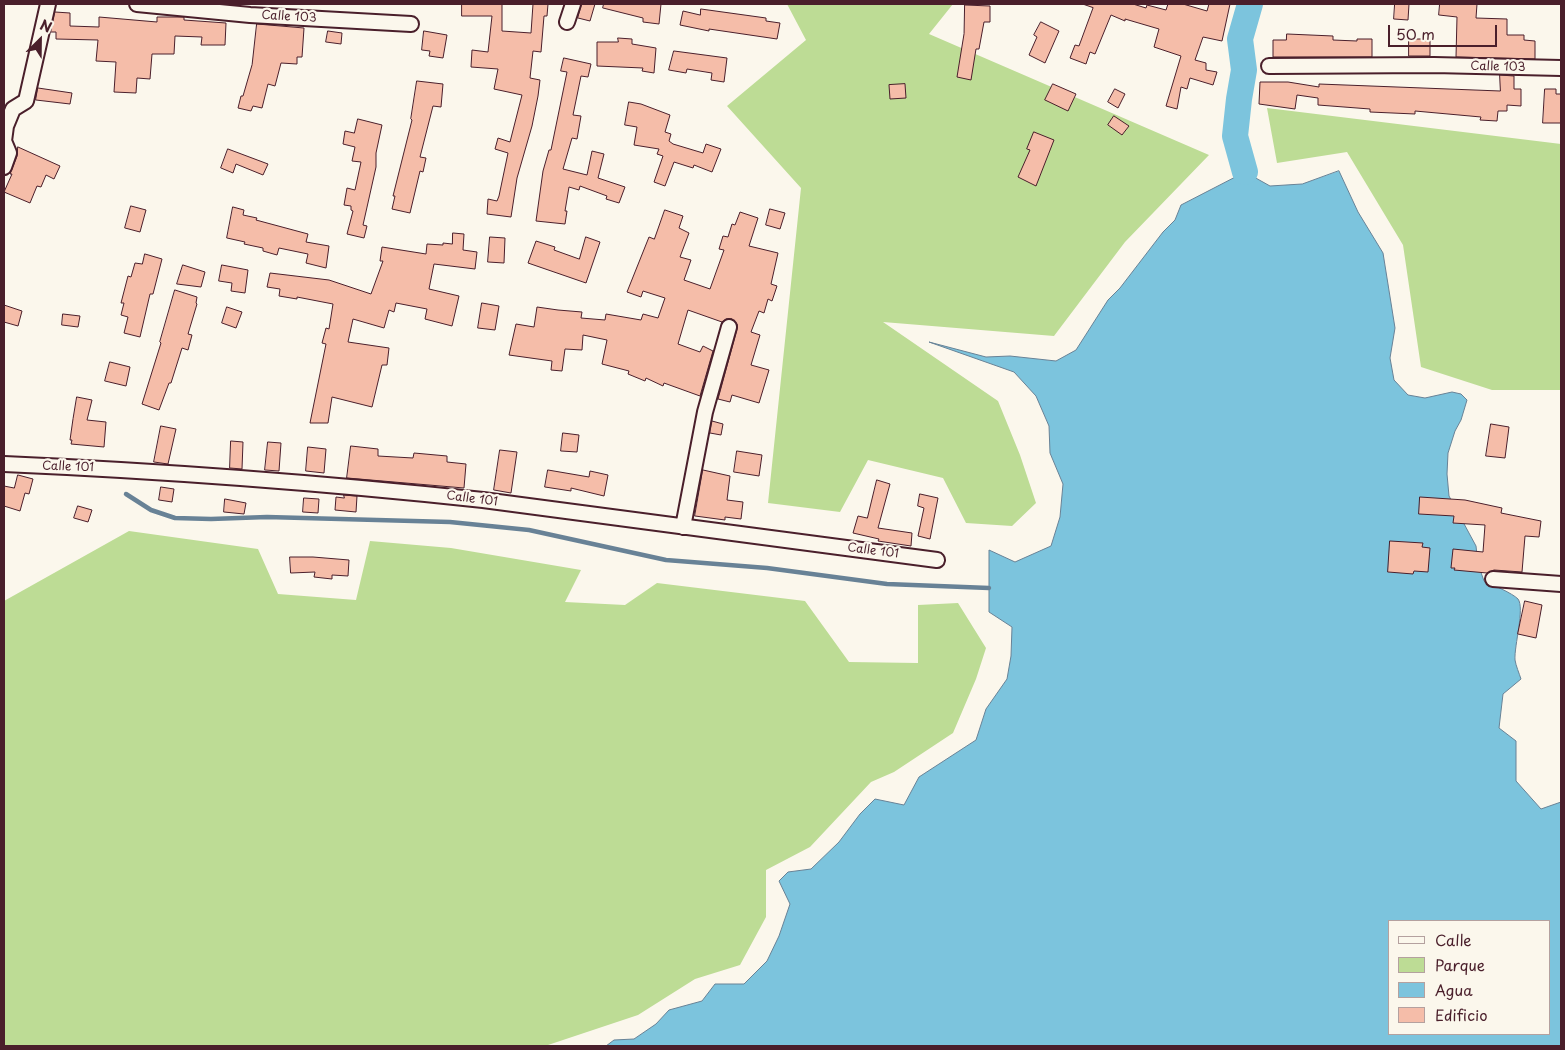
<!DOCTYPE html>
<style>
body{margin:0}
#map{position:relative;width:1565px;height:1050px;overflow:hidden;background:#fbf7ec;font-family:"Playpen Sans",sans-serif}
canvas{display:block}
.frame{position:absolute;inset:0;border:5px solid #4a1f2b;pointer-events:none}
.legend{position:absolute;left:1388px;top:920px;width:162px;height:115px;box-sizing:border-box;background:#fbf7ec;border:1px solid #b4a19f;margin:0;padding:6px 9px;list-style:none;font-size:15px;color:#4a1f2b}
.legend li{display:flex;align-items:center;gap:10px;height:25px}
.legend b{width:25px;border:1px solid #b4a19f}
.north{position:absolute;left:15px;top:15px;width:50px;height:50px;-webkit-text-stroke:4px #fbf7ec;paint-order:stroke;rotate:23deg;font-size:14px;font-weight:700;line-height:20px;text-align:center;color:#4a1f2b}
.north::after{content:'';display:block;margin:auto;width:18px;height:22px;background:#4a1f2b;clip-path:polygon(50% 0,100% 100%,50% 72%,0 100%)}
.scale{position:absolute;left:1388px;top:25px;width:109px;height:22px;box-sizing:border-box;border:2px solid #4a1f2b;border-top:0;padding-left:6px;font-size:15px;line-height:18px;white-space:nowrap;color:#4a1f2b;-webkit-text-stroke:4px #fbf7ec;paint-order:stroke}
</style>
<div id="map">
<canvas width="1565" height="1050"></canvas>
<div class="frame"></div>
<ul class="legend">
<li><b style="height:6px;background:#fbf7ec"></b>Calle</li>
<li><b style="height:14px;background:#bddc95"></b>Parque</li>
<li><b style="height:14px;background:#7cc4dd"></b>Agua</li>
<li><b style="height:14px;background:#f5bda9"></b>Edificio</li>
</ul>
<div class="north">N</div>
<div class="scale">50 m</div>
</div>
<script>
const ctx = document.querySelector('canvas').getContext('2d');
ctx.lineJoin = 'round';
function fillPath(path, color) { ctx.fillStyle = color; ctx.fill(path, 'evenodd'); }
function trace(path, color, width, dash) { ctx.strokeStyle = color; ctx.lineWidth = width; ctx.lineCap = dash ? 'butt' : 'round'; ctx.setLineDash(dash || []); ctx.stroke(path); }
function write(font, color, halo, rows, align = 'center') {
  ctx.font = font + ' "Playpen Sans",sans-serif'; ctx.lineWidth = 4.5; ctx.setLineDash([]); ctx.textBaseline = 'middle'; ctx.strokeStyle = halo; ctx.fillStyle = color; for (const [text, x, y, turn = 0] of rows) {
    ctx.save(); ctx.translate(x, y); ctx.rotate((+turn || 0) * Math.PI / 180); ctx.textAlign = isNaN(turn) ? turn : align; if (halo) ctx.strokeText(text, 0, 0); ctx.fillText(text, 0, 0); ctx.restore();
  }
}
fillPath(new Path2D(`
 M787,4h166l-24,30 280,121 -84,87 -71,94 -171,-14 115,79 22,54 16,48 -24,23 -46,-3 -23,-45 -75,-18 -28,52 -72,-9 33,-315 -74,-82 79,-66z
 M1267,108l294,36v246h-69l-71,-23 -18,-122 -56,-93 -70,11z
 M129,531l129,18 20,45 78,6 14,-59 81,7 130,22 -16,32 60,3 32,-22 148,18 44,61 69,1v-58l40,-2 28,45 -10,31 -23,54 -59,39 -23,10 -61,65 -44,23v47l-26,48 -45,14 -57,36 -93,31h-541v-445z`), '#bddc95');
const water = new Path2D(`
 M1339,171l19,41 25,41 12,75 -5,30 4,22 14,15 17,3 27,-6 9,2 6,6 -6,20 -6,11 -7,22 -1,21 2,22 27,50 2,18 6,17c9,4 28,12 34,18 7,9 -4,47 -3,61 1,6 4,13 6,19l-18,15 -4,34 17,13v40l25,28 20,-7v244h-955l8,-6 20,-1 22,-15 13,-14 33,-9 13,-17h29l23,-23 12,-25 11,-32 -11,-23 9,-9 23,-3 28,-27 21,-28 15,-15 29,6 15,-28 57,-37 10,-31 21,-30 4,-23 1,-29 -23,-15v-62l26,12 36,-16 9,-29 3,-33 -13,-31 -1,-27 -13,-30 -22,-24 -85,-30 57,15 24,-1 46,5 20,-11 32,-50 12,-12 43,-56 12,-12 6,-15 64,-33 25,14 32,-2zM1389,921h160v113h-160z`);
fillPath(water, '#7cc4dd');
trace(water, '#688296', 1);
trace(new Path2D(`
 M126,494l25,16 24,8 36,1 56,-2 183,5 79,8 137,30 101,8 120,16 102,4`), '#688296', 4.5);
trace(new Path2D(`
 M1245,172l-10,-36 4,-37 5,-29 -4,-31 10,-35`), '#7cc4dd', 26);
const building = new Path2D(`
 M462,4h40v27l29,2 2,-29h15l-1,12h-3l-3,36 -8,-1 -3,27 10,2 -2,16 -6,30 -15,52 -6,39 -24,-3 1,-15 9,2 2,-5 9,-43 -13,-4 3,-11 12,4 12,-47 -28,-6 4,-20 -27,-2 1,-17 16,2 4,-36h-30z
 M582,4h13l-5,17 -12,-3z
 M604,4h57l-2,20 -16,-2v-4l-40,-10z
 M1083,4h50l13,4 1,-3 19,5 2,-6h15l24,7 2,-7h21l-8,37 -19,-4 -8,23 11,3v7l11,2 -4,13 -23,-7 -3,11 -6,-2 -4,22 -11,-3 15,-50 -27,-9 5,-18 -34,-10v2l-14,-6 -16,39 -5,-2 -4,12 -16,-6 5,-13 4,1 14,-38z
 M1395,4h14l-1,16 -14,-1z
 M1440,4h37l-1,14 31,1v16h17v5l11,1v18l-79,-2 1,-40 -18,-2z
 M965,5l25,1v16h-6l-5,27h-3l-5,31 -14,-3 7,-43z
 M701,9l65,9v3l14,2 -3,16 -68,-10v2l-29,-6 3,-14 17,4z
 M55,12l15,1v13l29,1v-10l58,5v-5h27v3l42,3 -1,22h-24l1,-8 -27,-1 -1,18h-22l-2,25 -13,-1 -1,15 -22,-1 2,-30 -20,-1 2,-21 -42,-1v-7h-5z
 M1041,22l18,9 -14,32 -16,-8 8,-18 -3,-2z
 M257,24l47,4 -2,29h-5v7l-16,-1 -6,23 -7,-2 -6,24 -9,-2 -2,5 -13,-3 3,-12h2l9,-31z
 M328,31l14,2 -1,11 -15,-2z
 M424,31l23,4 -4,23 -14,-2 1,-5 -8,-1z
 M1287,34l46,2v4l24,1v-2h15v18h-99v-17h13z
 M618,38l14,1v5l24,4 -2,25 -12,-2 1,-3 -46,-2v-24h21z
 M1409,39h21v17h-21z
 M674,51l53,7 -3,24 -13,-2 1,-7 -25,-4 -1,4 -17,-3z
 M564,58l27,6 -3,13 -7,-1 -8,39 8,1 -4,23 -5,-1 -9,31 24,6 5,-24 12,3 -6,24 27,9 -6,16 -13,-4 1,-3 -27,-10 -1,4 -10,-3 -4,24h2l-2,13 -29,-3 7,-50 6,-21h2l16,-78 -6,-1z
 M1500,75l14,1v13h7v17l-14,-1v6h-9l-1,10 -17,-1 1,-3 -66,-6v3l-45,-2v-3l-52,-4v-7l-21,-3 -2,14 -36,-5 1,-22h28l31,5v-3l181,7z
 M417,81l26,3 -2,23 -8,-1 -13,51 6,1 -3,14 -3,-1 -10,42 -18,-4 3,-13h-2l19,-76 -1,-1z
 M905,84l1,14 -16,1 -1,-14z
 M1053,84l23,10 -8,17 -23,-11z
 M38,88l34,5 -2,11 -34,-4z
 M1115,89l10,5 -7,14 -10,-6z
 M1545,89h11v5h5v29h-18z
 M629,102l12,2 29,11 -5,17 6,2 -2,7 4,3 30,9 3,-9 15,5 -9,23 -18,-7 -1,3 -19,-6 -9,24 -11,-4 9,-26 -6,-2 2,-5 -25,-4 3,-18 -12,-2z
 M1114,116l15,10 -7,9 -14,-10z
 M358,119l24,6 -6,28v14l-13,58 4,1 -3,12 -17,-4 6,-23 -2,-1v-4l-7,-1 3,-17 8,2 6,-28 -9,-1 3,-14 -12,-3 2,-13 9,2z
 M1034,132l20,8 -18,46 -18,-9 12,-27 -3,-1z
 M18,147l42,19 -6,13 -8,-4 -5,12 -4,-1 -7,17 -26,-11 8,-18h-2l7,-18z
 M228,149l40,15 -5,11 -27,-11 -3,9 -12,-5z
 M131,206l15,4 -6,22 -15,-4z
 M233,207l11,3 -1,5 14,3 -1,2 52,14 -2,8 23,4 -3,22 -20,-5 2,-9 -29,-6 -2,7 -14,-4v-3l-19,-4 1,-2 -18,-4z
 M770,209l15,4 -5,16 -14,-4z
 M665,210l18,6 -4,12 10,5 -9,24 11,3 -7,20 26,9 14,-39 -5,-1 4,-13 5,1 4,-13 3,1 5,-13 18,6 -9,28 29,7 -7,31 6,2 -5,15 -4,-2 -4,14 -5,-2 -8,21 9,3 -9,30 18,5 -10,33 -27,-8 -2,7 -12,-3 19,-70v-5l-5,-5h-6l-4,3 -34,-12 -10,34 22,8 3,-6 10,5 -13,45 -36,-13 -1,3 -17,-8 -1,3 -17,-7 1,-3 -27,-7 5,-24 -24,-5 -1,15 -17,-1 -3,22 -11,-1 1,-9 -43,-6 7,-31 18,3 3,-20 21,3 24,2 -1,6 24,2 1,-6 35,6 2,-6 15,4 7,-20 -22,-7 -2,6 -14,-5 22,-55 5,2z
 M453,233l11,1 -1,16 14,2 -2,17 -41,-5 -5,25 30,7 -7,30 -27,-7 2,-10 -31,-6 -2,9 -5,-2 -5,18 -31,-9 -5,23 41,6 -2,17h-5l-10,42 -40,-10 -4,26h-18l16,-79 -4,-1 4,-15 3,1 4,-25 -36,-7v2l-18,-3 1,-7 -13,-2 3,-14 59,7 42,14 12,-33h-3l2,-14 44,7 1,-10 16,1v-2l9,1z
 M490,237l15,1 -1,25 -16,-1z
 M586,237l14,5 -14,41 -58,-20 8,-22 19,6 -1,3 25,9z
 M145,254l17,5 -9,35h-3l-10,43 -16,-4 4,-16 -7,-2 3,-12h-3l7,-27 3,1 4,-14 7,1z
 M183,265l22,7 -4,15 -24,-3z
 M222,265l26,5 -3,23 -14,-2 1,-8 -13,-2z
 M175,290l22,7 -1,6 1,1 -9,30 4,1 -4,15 -6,-2 -11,35h-2l-10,27 -17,-6 19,-61 -1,-1z
 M482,303l17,3 -4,24 -17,-2z
 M4,305l18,6 -4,15 -14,-4z
 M227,307l15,5 -6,16 -14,-5z
 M63,314l17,2 -2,11 -16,-2z
 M110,362l20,5 -4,19 -21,-5z
 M77,397l15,3 -5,20 19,2 -2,25 -33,-3 1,-4h-2l3,-21z
 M712,421l11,3 -2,11 -11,-2z
 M1491,424l18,3 -4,31 -19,-2z
 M161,426l15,3 -8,35 -14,-2z
 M563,433l16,2 -2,17 -16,-1z
 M231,441l12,1 -1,27 -12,-1z
 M268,442l13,1 -2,28 -14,-1z
 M351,446l27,3v7l35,2 1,-5 33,3v6l19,2 -2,24 -117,-10z
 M308,447l18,2 -2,24 -18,-2z
 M500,450l17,2 -6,41 -17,-3z
 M737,451l25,4 -3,21 -25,-4z
 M548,470l41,7 1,-6 18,4 -4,21 -33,-8v3l-26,-4z
 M703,470l27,6 -3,24 16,2 -2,17 -16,-2v3l-30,-4z
 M18,475l15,4 -4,15 -4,-1 -5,18 -16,-5v-20l10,2z
 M877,480l13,4 -12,44 34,5 -1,13 -33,-5 1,-2 -26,-6 5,-17 9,2z
 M161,487l13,2 -2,13 -13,-2z
 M920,494l18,4 -8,41 -12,-3 6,-28 -6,-2z
 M344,495l13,1 -1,16 -21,-2 1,-13 8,1z
 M1420,497l45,3 37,8 -1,5 40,8 -2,16 -14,-1 -3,36 -28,-2 -7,3 -33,-3 1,-2h-4l2,-19 30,3 2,-27 -32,-2 1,-7 -35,-2z
 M304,498l15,1 -1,14 -15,-1z
 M225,499l21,4 -2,11 -20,-2z
 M78,506l14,4 -4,12 -14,-4z
 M1390,541l33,2 -1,4 8,1 -2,24 -14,-1 -1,3 -25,-2z
 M290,557h23l36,3 -1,16 -16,-1v4l-18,-2 1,-5 -24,1z
 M1525,601l17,4 -6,33 -18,-4z`);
fillPath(building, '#f5bda9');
trace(building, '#4a1f2b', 1);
const street = new Path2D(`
 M137,4l113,11 161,9
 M567,22l6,-18
 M1269,66l165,-1 127,3
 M4,167l5,-14 -5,-12 2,-15 7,-17 13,-8 22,-97
 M4,464c160,7 320,19 479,36l454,60
 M683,527l22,-115 24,-85
 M1493,579l68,5`);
trace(street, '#4a1f2b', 18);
trace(street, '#fbf7ec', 14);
write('12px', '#4a1f2b', '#fbf7ec', [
 ["Calle 103",289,17,3],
 ["Calle 103",1498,67,1],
 ["Calle 101",68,467,2],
 ["Calle 101",472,499,7],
 ["Calle 101",873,551,7]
]);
</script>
